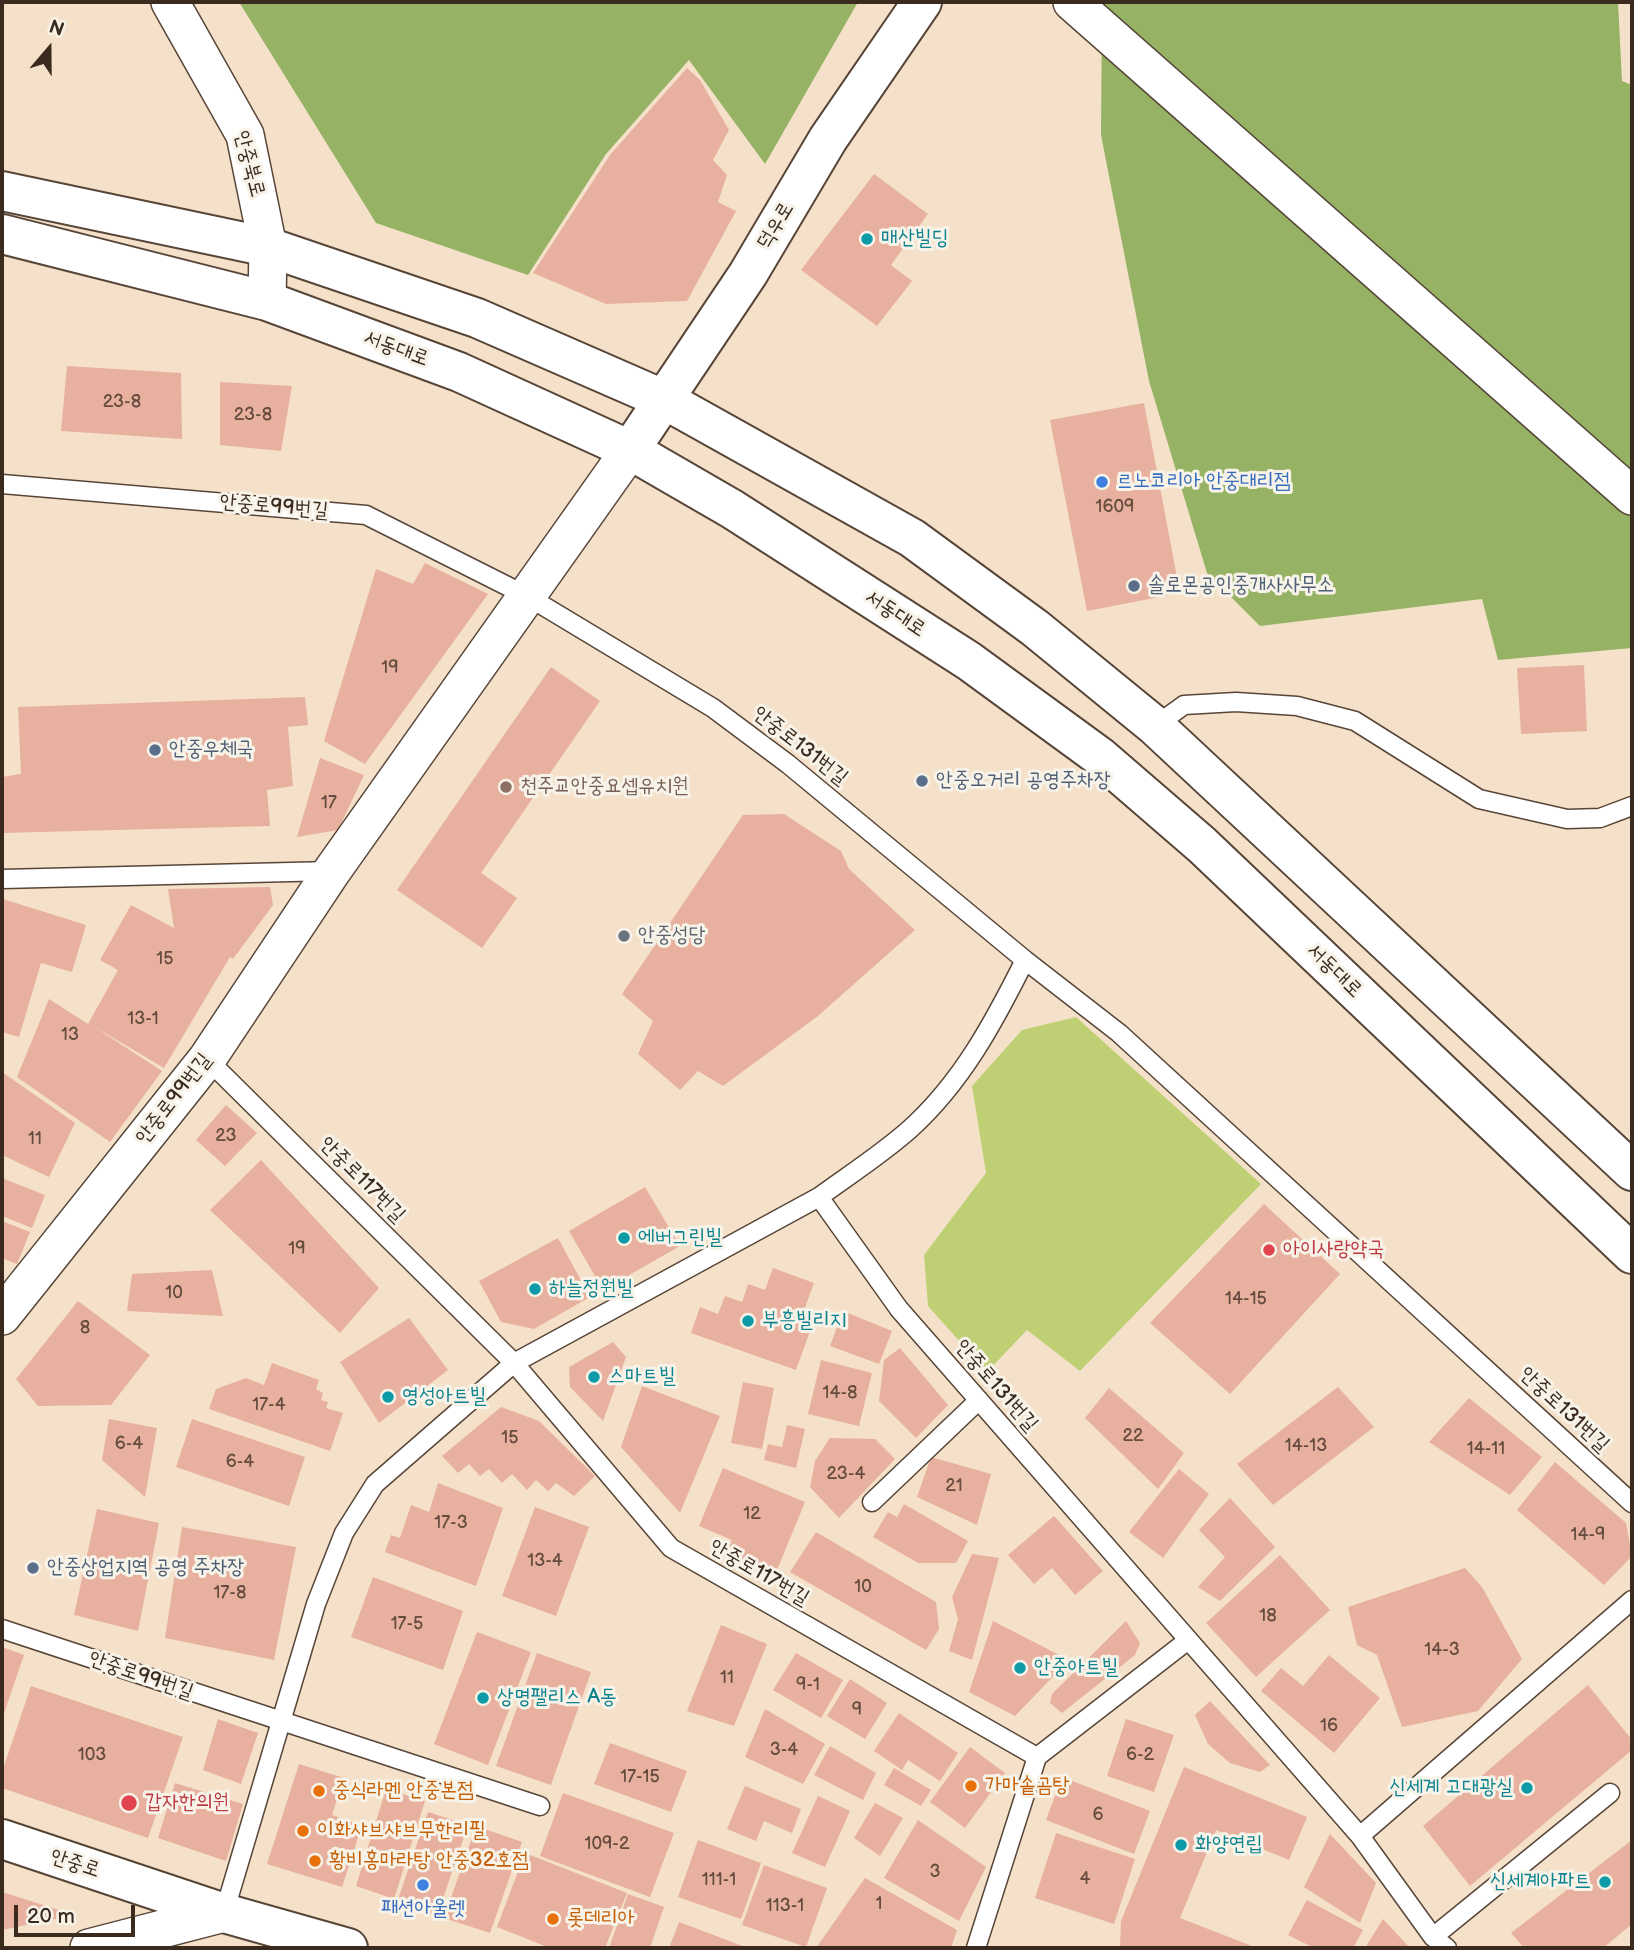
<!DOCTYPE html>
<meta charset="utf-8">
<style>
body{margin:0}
#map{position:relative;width:1634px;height:1950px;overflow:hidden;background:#f5e1c9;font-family:"Balsamiq Sans",sans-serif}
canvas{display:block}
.frame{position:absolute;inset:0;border:4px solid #3b2a1e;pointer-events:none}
.north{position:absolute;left:14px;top:14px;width:70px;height:70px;-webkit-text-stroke:5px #f7f3e8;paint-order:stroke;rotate:20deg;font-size:19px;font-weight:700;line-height:28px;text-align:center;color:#3b2a1e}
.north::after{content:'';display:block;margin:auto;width:24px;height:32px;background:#3b2a1e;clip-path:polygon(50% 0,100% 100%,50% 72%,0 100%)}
.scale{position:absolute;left:14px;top:1905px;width:121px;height:32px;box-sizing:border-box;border:4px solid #3b2a1e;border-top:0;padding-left:9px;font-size:21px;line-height:24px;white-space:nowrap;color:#3b2a1e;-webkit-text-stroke:5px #f7f3e8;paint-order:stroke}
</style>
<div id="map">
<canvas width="1634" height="1950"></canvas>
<div class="frame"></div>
<div class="north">N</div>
<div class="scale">20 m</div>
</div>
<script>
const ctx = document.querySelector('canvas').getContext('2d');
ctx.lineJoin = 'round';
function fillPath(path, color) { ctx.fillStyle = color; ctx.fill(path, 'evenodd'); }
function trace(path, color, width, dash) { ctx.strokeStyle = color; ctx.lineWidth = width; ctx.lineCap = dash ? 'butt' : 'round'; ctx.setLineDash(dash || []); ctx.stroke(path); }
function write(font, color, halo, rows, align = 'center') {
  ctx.font = font + ' "Balsamiq Sans","Poor Story",sans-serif'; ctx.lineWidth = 6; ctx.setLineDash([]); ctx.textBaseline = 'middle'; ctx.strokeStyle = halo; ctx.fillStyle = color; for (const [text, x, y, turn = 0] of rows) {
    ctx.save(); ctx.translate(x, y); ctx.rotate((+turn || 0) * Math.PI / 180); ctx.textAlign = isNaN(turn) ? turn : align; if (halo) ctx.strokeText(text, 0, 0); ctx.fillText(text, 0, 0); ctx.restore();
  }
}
fillPath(new Path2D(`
 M1076,1017l185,167 -181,187 -53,-41 -40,42 -59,-66 -4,-51 62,-82 -14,-87 50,-56z`), '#bed073');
fillPath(new Path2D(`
 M239,2h619l-93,162 -76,-104 -83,94 -78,121 -152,-52z
 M1102,2h516l4,79 10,4v563l-134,12 -16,-61 -222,27 -53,-53 -58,-192 -48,-246z`), '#96b265');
fillPath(new Path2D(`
 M687,68l13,12 29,50 -16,30 14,15 -9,27 18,9 -49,90 -81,3 -73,-31 77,-118z
 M874,174l54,40 -37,51 21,16 -35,45 -76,-56z
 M67,366l114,7 1,66 -121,-8z
 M220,382l72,4 -11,65 -61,-6z
 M1144,403l36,190 -93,18 -37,-191z
 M425,563l63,31 -123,170 -41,-23 52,-172 37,15z
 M1584,665l3,66 -66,3 -4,-66z
 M551,667l49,34 -119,172 36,25 -35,50 -85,-58z
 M305,697l3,28 -20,2 5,59 -26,4 3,36 -268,7v-56l19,-3 -3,-67z
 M320,758l44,17 -26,55 -41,7z
 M784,814l57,37 8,18 66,61 -97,86 -95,70 -25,-15 -18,19 -42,-36 15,-33 -31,-27 121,-179z
 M270,887l3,18 -40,54 -3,-2 -66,111 -71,-42 69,45 -52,71 -93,-65 32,-78 39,25 30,-54 -18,-10 31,-55 43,23 -6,-39z
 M3,899l83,26 -14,47 -31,-9 -22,74 -17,-5z
 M2,1072l73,51 -26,54 -47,-22z
 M226,1105l31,28 -32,33 -29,-26z
 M261,1160l118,128 -39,45 -130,-123z
 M2,1178l43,17 -13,33 -30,-12z
 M645,1187l35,59 -77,44 -34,-59z
 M1264,1204l76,70 -110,120 -80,-71z
 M2,1221l28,11 -13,32 -15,-6z
 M558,1238l32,59 -56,32 -33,-7 -22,-41z
 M773,1268l41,15 -16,44 12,4 -14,39 -105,-37 9,-26 18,7 7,-18 17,6 6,-18 17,6z
 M212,1270l11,46 -96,-5 5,-37z
 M78,1301l72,54 -39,50 -73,1 -22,-27z
 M843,1311l49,20 -13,33 -49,-18z
 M409,1318l39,52 -69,53 -39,-61z
 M613,1342l13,15 -23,64 -33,-34 -1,-20z
 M900,1348l48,57 -32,33 -37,-37 5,-41z
 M821,1360l51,13 -13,53 -51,-12z
 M272,1363l47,17 -3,9 7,4 -2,7 7,2 -2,6 17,5 -13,38 -121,-42 7,-20 30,-11 18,7z
 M743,1382l31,6 -12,61 -31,-6z
 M642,1386l78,30 -40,97 -59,-66z
 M1338,1387l36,40 -101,78 -36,-41z
 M1109,1388l75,65 -26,36 -73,-71z
 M1469,1398l73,59 -32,38 -81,-53z
 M501,1407l38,14 56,55 -21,20 -18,-13 -8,8 -12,-11 -9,10 -15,-16 -10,9 -13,-14 -9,7 -11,-12 -11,9 -16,-17z
 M109,1419l48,9 -12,69 -43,-37z
 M192,1419l113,38 -16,49 -113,-39z
 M787,1425l18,4 -9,39 -32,-8 4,-16 14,3z
 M830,1438l45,1 20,20 -56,59 -29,-31 5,-26z
 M931,1457l60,17 -14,51 -60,-28z
 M1555,1462l71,61 6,33 -28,29 -87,-75z
 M723,1468l82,34 -30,73 -49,-21 6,-14 -33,-14z
 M1179,1469l30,25 -46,64 -34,-26z
 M438,1483l65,25 -27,78 -91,-34 6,-17 9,3 11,-33 18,7z
 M1230,1498l45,49 -55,54 -22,-14 27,-30 -26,-27z
 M904,1504l64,37 -12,22h-38l-45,-26 15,-25 9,5z
 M535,1507l54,20 -33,89 -54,-20z
 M97,1509l62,14 -21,108 -64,-16z
 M1054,1516l49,55 -28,24 -23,-27 -18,16 -26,-29z
 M182,1527l114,20 -22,113 -109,-22z
 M816,1532l120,70 3,27 -13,21 -136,-78z
 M972,1554l27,4 -27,102 -23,-9 9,-32 -6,-22z
 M1280,1555l50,55 -74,67 -50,-54z
 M1465,1568l17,19 40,72 -44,52 -76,16 -25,-72 -20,-10 -9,-38z
 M373,1577l90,34 -20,59 -92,-33z
 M993,1621l76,39 -54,56 -46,-24z
 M1126,1621l14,22 -5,12 -73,58 -12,-10 2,-9z
 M721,1625l46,19 -33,82 -47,-15z
 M477,1632l54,20 -43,113 -54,-21z
 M2,1647l22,8 -22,64z
 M537,1653l54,19 -40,113 -55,-19z
 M796,1653l47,27 -22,38 -48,-28z
 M1329,1655l51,43 -46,55 -73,-62 20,-23 22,18z
 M850,1679l37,24 -22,36 -38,-23z
 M1588,1685l44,55v10l-162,136 -47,-60z
 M31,1686l152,51 -35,101 -146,-50v-16z
 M1210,1701l60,64 -10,7 -30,-9 -22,-19 -13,-29z
 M765,1709l60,35 -22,40 -58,-27z
 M899,1713l59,40 -18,28 -32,-21 -6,10 -28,-19z
 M218,1719l40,14 -17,51 -38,-14z
 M1126,1719l48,16 -20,57 -47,-16z
 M610,1743l77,28 -16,41 -77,-28z
 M830,1746l46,27 -13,27 -49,-25z
 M970,1747l35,26 -40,55 -35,-26z
 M299,1764l45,14 -12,37 30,10 -20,62 -75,-23z
 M1184,1767l123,50 -18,43 -73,-30 -36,88 77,30 -137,-2 1,-25z
 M894,1768l37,22 -10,16 -37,-21z
 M1062,1777l88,34 -16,43 -88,-34z
 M175,1783l68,21 -17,57 -68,-23z
 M745,1786l56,23 -9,24 -28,-12 -8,20 -29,-12z
 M386,1789l39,12 -31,98 -38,-13z
 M563,1793l111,40 -24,64 -110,-41z
 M818,1796l32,15 -25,56 -33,-14z
 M875,1803l28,15 -23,38 -26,-18z
 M428,1812l40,13 -31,91 -40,-14z
 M918,1820l68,47 -27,54 -75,-43z
 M476,1826l46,16 -32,91 -46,-15z
 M1056,1833l79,26 -21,65 -79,-26z
 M1330,1834l46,49 -16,40 -56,-36z
 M698,1840l63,23 -20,56 -63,-22z
 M1632,1840v84l-29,24h-79l-13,-15z
 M525,1853l102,40 -22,55h-55l-53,-21z
 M764,1865l63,23 -21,59 -64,-22z
 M865,1878l92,52 -6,18h-135z
 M2,1892l73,23 -73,15z
 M628,1894l36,13 -14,41h-41z
 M1307,1900l56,30 -10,18h-39l-26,-13z
 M1383,1919l27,29h-45z
 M679,1922l69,26h-79z`), '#e7b09f');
const lane = new Path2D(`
 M2,484l364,31 161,81 186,112 75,56 237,196 94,73 513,470
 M1155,726l29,-21 52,-3 61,4 58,15 124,78 88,20 33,-1 32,-12
 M2,879l330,-8
 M1025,960c-31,62 -63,122 -115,169 -28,25 -61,46 -91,68l80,112 461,527 73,101 14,11
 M207,1059l307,304 157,185 366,209 -61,191
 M872,1502l107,-102
 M2,1629l538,177
 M1037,1757l150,-116
 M1360,1836l272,-236
 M224,1913l92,-309 28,-71 31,-49 139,-121 305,-166
 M1433,1937l177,-144`);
const street = new Path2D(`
 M170,2l75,133 23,112 -1,54
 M1072,2l560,494
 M2,1316l205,-257 125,-188 298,-421
 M89,1948l135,-35`);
const secondary = new Path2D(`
 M630,450l118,-176 80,-135 94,-137
 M2,1839l222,74 124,35`);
const primary = new Path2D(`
 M2,191l266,56 209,71 188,82 247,138 123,90 120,98 477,445
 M2,234l265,67 192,71 171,78 102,59 237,152 130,95 103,89 430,409`);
trace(lane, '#574538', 21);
trace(street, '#574538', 40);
trace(secondary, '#574538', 42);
trace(primary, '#574538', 42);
trace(lane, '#fff', 18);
trace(street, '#fff', 37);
trace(secondary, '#fff', 38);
trace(primary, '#fff', 38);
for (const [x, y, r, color] of [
 [867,239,7,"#0f9aa8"],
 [1102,482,7,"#3f7fe0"],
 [1134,586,7,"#5c6f8a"],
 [155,750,7,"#5c6f8a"],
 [922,781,7,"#5c6f8a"],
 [506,787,7,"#8d6e63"],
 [624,936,7,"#6b7280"],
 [624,1238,7,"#0f9aa8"],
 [1269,1250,7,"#e0444e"],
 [535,1289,7,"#0f9aa8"],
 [748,1321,7,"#0f9aa8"],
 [594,1377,7,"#0f9aa8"],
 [388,1397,7,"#0f9aa8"],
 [33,1568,7,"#5c6f8a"],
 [1020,1668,7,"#0f9aa8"],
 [483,1698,7,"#0f9aa8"],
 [971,1786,7,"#e8710a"],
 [1527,1788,7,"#0f9aa8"],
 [319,1791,7,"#e8710a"],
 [129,1803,9,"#e0444e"],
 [303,1831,7,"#e8710a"],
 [1181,1845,7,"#0f9aa8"],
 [315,1861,7,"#e8710a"],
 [1605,1882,7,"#0f9aa8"],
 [423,1885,7,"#3f7fe0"],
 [553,1919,7,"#e8710a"]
]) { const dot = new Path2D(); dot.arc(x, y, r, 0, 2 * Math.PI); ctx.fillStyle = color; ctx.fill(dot); trace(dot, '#f7f3e8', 2.5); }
write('18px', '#664c3e', null, [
 ["23-8",122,402],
 ["23-8",253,415],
 ["1609",1115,507],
 ["19",390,668],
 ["17",329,803],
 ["15",165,959],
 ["13-1",143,1019],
 ["13",70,1035],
 ["23",226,1136],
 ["11",35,1139],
 ["19",297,1249],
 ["10",174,1293],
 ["14-15",1246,1299],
 ["8",85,1328],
 ["14-8",840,1393],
 ["17-4",269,1405],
 ["22",1133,1436],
 ["15",510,1438],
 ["6-4",129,1444],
 ["14-13",1306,1446],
 ["14-11",1486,1449],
 ["6-4",240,1462],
 ["23-4",846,1474],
 ["21",954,1486],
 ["12",752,1514],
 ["17-3",451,1523],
 ["14-9",1588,1535],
 ["13-4",545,1561],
 ["10",863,1587],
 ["17-8",230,1593],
 ["18",1268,1616],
 ["17-5",407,1624],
 ["14-3",1442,1650],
 ["11",727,1678],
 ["9-1",808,1685],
 ["9",857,1710],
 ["16",1329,1726],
 ["3-4",784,1750],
 ["103",92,1755],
 ["6-2",1140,1755],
 ["17-15",640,1777],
 ["6",1098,1815],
 ["109-2",607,1844],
 ["3",935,1872],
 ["4",1085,1879],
 ["111-1",719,1880],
 ["1",879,1904],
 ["113-1",785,1906]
]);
write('21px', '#3b2a1e', '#f7f3e8', [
 ["안중북로",249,164,75],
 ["덕우로",776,226,-59],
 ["서동대로",396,349,20],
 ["안중로99번길",274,507,5],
 ["서동대로",895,614,33],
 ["안중로131번길",800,746,38],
 ["서동대로",1334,971,44],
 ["안중로99번길",174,1099,-52],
 ["안중로117번길",362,1180,45],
 ["안중로131번길",996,1386,49],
 ["안중로131번길",1564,1410,43],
 ["안중로117번길",759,1573,30],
 ["안중로99번길",141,1676,19],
 ["안중로",75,1864,18]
]);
write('21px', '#0d838f', '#f7f3e8', [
 ["매산빌딩",881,239],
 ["에버그린빌",638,1238],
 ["하늘정원빌",549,1289],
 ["부흥빌리지",762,1321],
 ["스마트빌",608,1377],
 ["영성아트빌",402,1397],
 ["안중아트빌",1034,1668],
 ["상명팰리스 A동",497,1698],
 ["신세계 고대광실",1513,1788,"right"],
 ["화양연립",1195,1845],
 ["신세계아파트",1591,1882,"right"]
], 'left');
write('21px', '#366cbe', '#f7f3e8', [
 ["르노코리아 안중대리점",1116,482],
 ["패션아울렛",423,1909,"center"]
], 'left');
write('21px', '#4e5e75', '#f7f3e8', [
 ["솔로몬공인중개사사무소",1148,586],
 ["안중우체국",169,750],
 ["안중오거리 공영주차장",936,781],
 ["안중상업지역 공영 주차장",47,1568]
], 'left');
write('21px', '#785e54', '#f7f3e8', [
 ["천주교안중요셉유치원",520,787]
], 'left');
write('21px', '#5b616d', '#f7f3e8', [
 ["안중성당",638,936]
], 'left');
write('21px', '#be3a42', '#f7f3e8', [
 ["아이사랑약국",1283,1250],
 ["갑자한의원",145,1803]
], 'left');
write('21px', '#c56008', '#f7f3e8', [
 ["가마솥곰탕",985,1786],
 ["중식라멘 안중본점",333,1791],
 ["이화샤브샤브무한리필",317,1831],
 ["황비홍마라탕 안중32호점",329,1861],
 ["롯데리아",567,1919]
], 'left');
</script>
